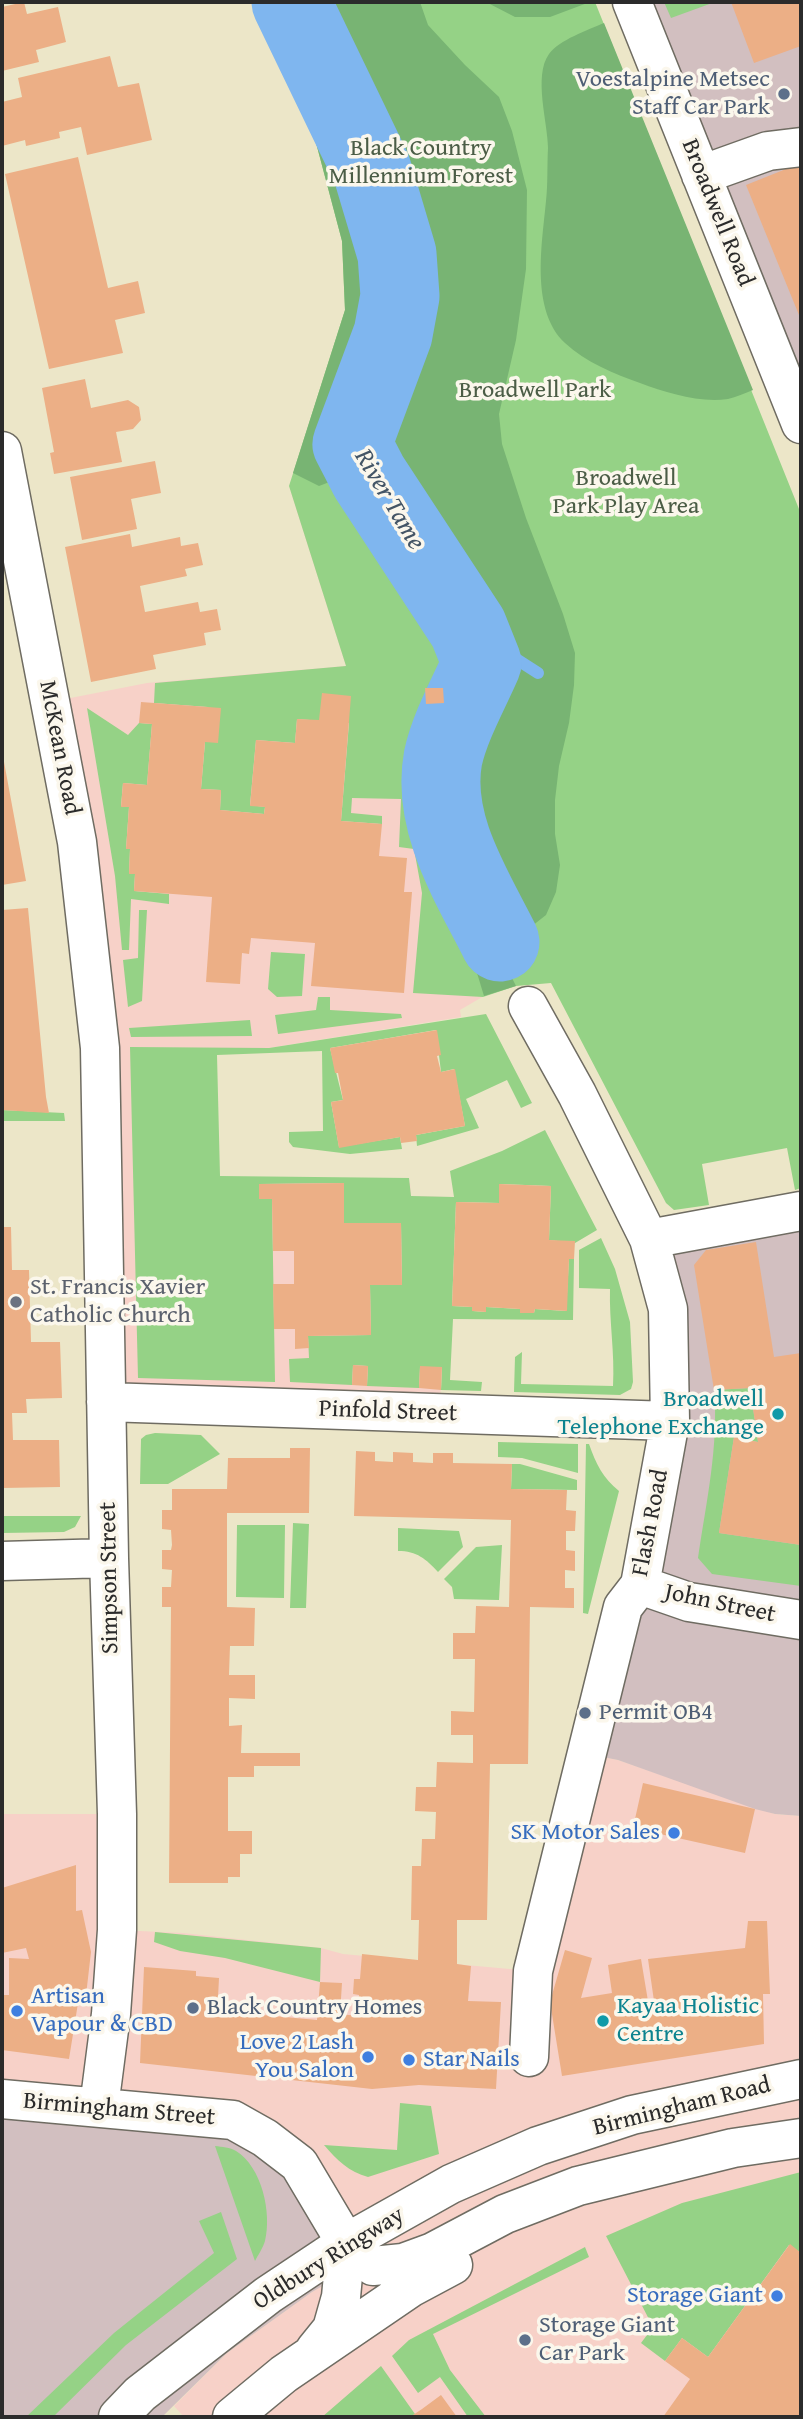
<!DOCTYPE html>
<style>
body{margin:0}
#map{position:relative;width:803px;height:2419px;overflow:hidden;background:#ece6c8;font-family:"Gentium Book Plus",serif}
canvas{display:block}
.frame{position:absolute;inset:0;border:4px solid #2b2b2b;pointer-events:none}
</style>
<div id="map">
<canvas width="803" height="2419"></canvas>
<div class="frame"></div>
</div>
<script>
const ctx = document.querySelector('canvas').getContext('2d');
ctx.lineJoin = 'round';
function fillPath(path, color) { ctx.fillStyle = color; ctx.fill(path, 'evenodd'); }
function trace(path, color, width, dash) { ctx.strokeStyle = color; ctx.lineWidth = width; ctx.lineCap = dash ? 'butt' : 'round'; ctx.setLineDash(dash || []); ctx.stroke(path); }
function write(font, color, halo, rows, align = 'center') {
  ctx.font = font + ' "Gentium Book Plus",serif'; ctx.lineWidth = 7; ctx.setLineDash([]); ctx.textBaseline = 'middle'; ctx.strokeStyle = halo; ctx.fillStyle = color; for (const [text, x, y, turn = 0] of rows) {
    ctx.save(); ctx.translate(x, y); ctx.rotate((+turn || 0) * Math.PI / 180); ctx.textAlign = isNaN(turn) ? turn : align; if (halo) ctx.strokeText(text, 0, 0); ctx.fillText(text, 0, 0); ctx.restore();
  }
}
fillPath(new Path2D(`
 M289,486l195,510 -24,14 1,7 -192,31h-65l1,135h205l1,13 35,1 -6,217 -334,-12 -6,-354 -50,-346 97,-19 199,-17z
 M587,1754l31,6 157,54 26,2v601h-617l-10,-11 53,-53 85,-61 46,-26 -356,-167v-285h115l1,116 65,3 138,15 22,6 189,17z`), '#f7d1c8');
fillPath(new Path2D(`
 M632,2h169v422z
 M801,1217v599l-26,-2 -20,-5 -137,-49 -31,-6 83,-333 -21,-182z
 M2,2099l263,39 93,128 -46,26 -85,61 -65,64h-160z`), '#d2bfc0');
fillPath(new Path2D(`
 M255,2h340l206,512v674l-6,2 -8,-42 -85,16 7,41 -35,5 -8,-7 -115,-220 -35,3 -33,11 -70,-4 9,-100 -8,-44 -15,-2 2,-48 -49,-1 -1,15 31,3v8l-41,-3 8,-98 -52,-4 -2,24 -39,-3 -6,65 15,2 -1,7 -44,-4 1,-20 -20,-1 7,-82 -54,-4 1,-20 191,-17 -57,-180 56,-176 -3,-69 -27,-102z
 M664,2h51l-44,16z
 M87,708l41,27 11,-12 13,1 -5,61 -24,-2 -2,23 8,1 -3,42h4l-1,24 6,1 -1,17 35,3v10l-38,-5 -2,51h-7l-7,-74z
 M139,910h8l-5,91 -14,6 -5,-47 15,-2z
 M271,952l34,2 -3,42 -25,1 -9,-8z
 M318,997h12v13l71,4 1,4 -124,16 -3,-19 41,-5z
 M486,1014l46,89 -11,5 -14,-28 -41,19 13,29 -62,18 -1,-11 49,-9 -11,-57 -13,3 -5,-42 -106,18 13,52 -12,2 8,45 61,-10 2,12 -52,5 -57,-7 -4,-5v-10l34,-1 -1,-80 -105,4 3,121 189,2 2,18 43,1 -4,-26 52,-20 43,-21 52,100 -22,13 -26,-3 2,-54 -51,-2 -1,19 -43,-1 -4,104 20,1 1,4 13,1v-5l34,2v4h14l1,-4 31,2 3,-52h5l-1,61 -120,-1 -3,61 32,2 -1,9 -40,-1 1,-23h-22l-1,21 -52,-2 1,-20 -15,-1 -1,20 -62,-3 -1,-23 20,-1 -1,-22 63,-1 -1,-50h32l-1,-62h-57l-1,-40 -84,1v15h13l3,183 -137,-4 -8,-331 139,1z
 M250,1020l2,16 -121,1 -2,-9z
 M2,1110l62,3 1,8h-63z
 M601,1238l14,31 15,53 3,60 -2,7 -11,6 -106,-3 1,-35 7,-5 -1,32 92,2c2,-33 -4,-65 -3,-97l-31,-1v-38z
 M750,1388l8,54 -24,-5 -15,96 82,12v41l-89,-12 -14,-16c8,-55 21,-112 16,-168z
 M155,1433l46,2 19,19 -52,30h-28l1,-45 5,-4z
 M498,1442l80,2v29l-56,-15 -24,-1z
 M586,1444h3c7,20 14,34 30,47l-31,123 -5,-1z
 M512,1464h8l57,16v10l-66,-1z
 M2,1516h79l-6,11 -11,5 -62,1z
 M293,1523l16,1 -3,84h-16z
 M237,1525h48l-1,73 -48,-1z
 M398,1528l61,3 4,16 -25,25c-12,-13 -21,-21 -40,-21z
 M502,1545l-3,55 -45,-1 -2,-12 -8,-8 32,-32z
 M155,1932l166,16 -1,34 -95,-24 -45,-7 -26,-9z
 M400,2103l31,3 8,48 -71,23c-19,-5 -31,-17 -44,-32l73,5z
 M215,2146c7,1 15,1 21,5 26,16 36,62 29,90 -2,7 -7,14 -10,20z
 M801,2172v81l-12,-8 -81,112 -26,-19 -17,23 -24,-18 12,-16 -47,-91 76,-33z
 M221,2212l16,47 -111,86 -73,72h-27l88,-84 100,-80 -15,-32z
 M585,2247l4,10 -156,77 17,36 36,47h-18l-28,-40 -22,16 -26,-37 17,-16z
 M381,2366l34,48 -5,3h-88z`), '#95d286');
fillPath(new Path2D(`
 M255,2h165l8,23 37,40 34,32 13,34 15,59 -1,79 -10,71 -17,74 3,30 24,74 37,96 12,39 -1,32 -5,38 -10,43 -4,34v34l5,31 -4,27 -10,23 -47,37 17,34 -32,10 -60,-197 18,-84 28,-55 -4,-10 -118,-175 -29,11 -26,-13 52,-163 -3,-69 -27,-102z
 M486,2h104l-40,15h-35z
 M604,23l149,367c-8,3 -17,7 -25,9 -29,4 -61,-6 -88,-16 -25,-9 -55,-21 -75,-40 -35,-33 -23,-99 -19,-142 2,-17 1,-35 2,-53 0,-25 -15,-72 1,-94 10,-14 39,-24 55,-31z`), '#78b473');
trace(new Path2D(`
 M468,628l70,45`), '#7fb6ef', 12);
trace(new Path2D(`
 M291,2l81,168 25,84 3,42 -7,38 -41,110 17,33 99,151 14,35c-13,30 -32,63 -39,95 -12,66 29,128 57,184`), '#7fb6ef', 79);
fillPath(new Path2D(`
 M24,2l3,12 31,-7 8,35 -30,8 3,12 -37,9v-64z
 M731,2h70v44l-47,17z
 M110,56l8,31 21,-4 13,57 -65,15 -6,-28 -22,5 1,6 -34,8 -1,-6 -23,6v-44l20,-5 -4,-19z
 M78,157l30,131 30,-7 7,32 -30,7 8,33 -74,16 -44,-195z
 M801,163v157l-55,-135z
 M85,379l6,29 37,-8 11,7 2,13 -8,9 -17,3 6,30 -68,12 -4,-21 4,-1 -12,-64z
 M155,461l6,32 -30,6 6,30 -55,11 -12,-63z
 M130,534l2,13 48,-10 1,9 17,-3 5,22 -18,4 2,7 -47,10 5,26 53,-10 2,10 17,-3 4,21 -17,3 2,12 -53,10 3,14 -65,13 -26,-135z
 M425,688h18l1,15 -18,1z
 M322,693l29,3 -10,125 41,3 -3,32 28,2 -3,34h8l-8,101 -93,-7 4,-43 -64,-5 -2,16 -7,-1 -2,31 -34,-2 6,-85 -78,-6 1,-17h-6l1,-25h-4l3,-42h-8l2,-24 24,2 5,-61 -13,-1 2,-21 80,6 -3,35 -13,-1 -4,47 20,1 -1,20 44,4 1,-7 -15,-1 6,-66 39,3 2,-24 22,1z
 M2,751l24,130 -24,4z
 M28,908l18,189 3,16 -47,-3v-200z
 M437,1030l4,25 -4,1 4,16 14,-3 10,57 -49,9 1,6 -16,2 -1,-6 -61,11 -8,-46 12,-2 -5,-27h-3l-5,-25z
 M344,1183v40h57l1,62h-32l1,50 -63,1 1,12 -14,1v-20h-21l-1,-45h21v-33h-21l-1,-52h-13v-15z
 M499,1184l52,2 -2,54 26,1 -1,18h-5l-2,52 -32,-2 -1,4h-14v-4l-34,-2v5l-14,-1v-4l-20,-1 4,-104 43,1z
 M2,1227h9l1,43h17l2,72h29l2,56 -36,1 1,14h-15l1,27h46l1,47 -58,1z
 M756,1242l18,115 27,-4v192l-82,-12 15,-96 24,5 -8,-54 -36,2 -20,-125 12,-15z
 M353,1365l15,1 -1,20 -15,-1z
 M420,1366l22,1 -1,23 -22,-2z
 M290,1448h20l-1,65h-82v94l28,1 -1,38h-24l-1,29h26v24l-26,-1v28l13,-1 -1,28h59v13h-46v11h-26v54h24v23h-12v23h-12v6h-59l2,-276h-9v-20h9l1,-17 -10,-1v-19h9l1,-5 -1,-15 -9,-1v-19h10v-21h55l1,-31h62z
 M356,1451l19,1v9l18,1v-10l20,1v9l20,1v-10h20v10l59,1 -1,25 56,1 -1,20 10,1 -1,20h-9v19l9,1v20l-10,-1v18h9v20l-44,-1 -2,157h-38l-3,156h-30v44l14,2 -3,35 33,1 -5,87 -77,-4 -47,4 -232,-26 4,-96 52,4v5l23,2 -2,39h2l1,-6 97,9 3,-38 22,1 -2,31 18,2 1,-21 -6,-1 1,-15h6l2,-25 56,6 1,-40h-8l1,-54h9l1,-27h13l1,-27 -21,-1 1,-24h20l1,-25 36,1v-28h-22v-24l23,1 1,-53h-22v-26h22l1,-27 33,1 2,-87 -157,-4z
 M643,1783l112,26 -10,44 -112,-25z
 M76,1865v46l6,-1 9,42 -6,52 -7,-1 -9,56 -67,-9v-55h7v-37l20,1 -3,-11 -24,5v-65z
 M748,1921h19l3,73h-7l1,50 -202,32 -12,-74 15,-52 27,8 -11,40 31,-5 -4,-28 33,-6 7,42h6l-6,-42 97,-11z
 M790,2244l11,9v164h-138l27,-38 -25,-18 17,-23 26,19z
 M441,2395l16,22h-47l12,-8z`), '#ecaf86');
const minor = new Path2D(`
 M632,2l169,422
 M701,175l67,-24 33,-4
 M2,451l75,391 23,206 9,510 8,256v116l-6,84 -12,93
 M528,1006l49,88 72,145 19,70 2,112 -30,164 -17,22 -90,364 -4,86
 M649,1239l152,-28
 M106,1402l564,19
 M2,1561l107,-3
 M640,1585l49,17 112,18
 M2,2099l231,21 32,18 34,26 47,79`);
const major = new Path2D(`
 M346,2243l27,23 30,-3 30,-11 72,-38 73,-28 155,-38 68,-10
 M315,2350l17,-21 9,-32 5,-54
 M118,2417l22,-23 128,-99 78,-52 105,-59 87,-38 94,-31 169,-36
 M232,2417l52,-43 126,-86 43,-23`);
trace(minor, '#6f6c62', 41);
trace(major, '#6f6c62', 41);
trace(minor, '#fff', 38);
trace(major, '#fff', 38);
for (const [x, y, r, color] of [
 [784,94,7,"#5c6f8a"],
 [16,1302,7,"#6b7280"],
 [778,1414,7,"#0f9aa8"],
 [585,1713,7,"#5c6f8a"],
 [674,1833,7,"#3f7fe0"],
 [193,2008,7,"#5c6f8a"],
 [17,2011,7,"#3f7fe0"],
 [603,2021,7,"#0f9aa8"],
 [368,2057,7,"#3f7fe0"],
 [409,2060,7,"#3f7fe0"],
 [777,2296,7,"#3f7fe0"],
 [525,2340,7,"#5c6f8a"]
]) { const dot = new Path2D(); dot.arc(x, y, r, 0, 2 * Math.PI); ctx.fillStyle = color; ctx.fill(dot); trace(dot, '#fbf7ec', 2.5); }
write('24px', '#4e5e75', '#fbf7ec', [
 ["Voestalpine Metsec",770,80,"right"],
 ["Staff Car Park",770,108,"right"],
 ["Permit OB4",599,1713],
 ["Black Country Homes",207,2008],
 ["Storage Giant",539,2326],
 ["Car Park",539,2354]
], 'left');
write('24px', '#4b5d46', '#fbf7ec', [
 ["Black Country",421,149],
 ["Millennium Forest",421,177],
 ["Broadwell Park",535,391],
 ["Broadwell",626,479],
 ["Park Play Area",626,507]
]);
write('24px', '#2b2b2b', '#fbf7ec', [
 ["Broadwell Road",717,213,68],
 ["McKean Road",59,748,79],
 ["Pinfold Street",388,1412,2],
 ["Flash Road",651,1523,-79],
 ["Simpson Street",110,1578,-91],
 ["John Street",720,1604,12],
 ["Birmingham Road",682,2107,-14],
 ["Birmingham Street",119,2110,5],
 ["Oldbury Ringway",329,2259,-32]
]);
write('24px', '#5b616d', '#fbf7ec', [
 ["St. Francis Xavier",30,1288],
 ["Catholic Church",30,1316]
], 'left');
write('24px', '#0d838f', '#fbf7ec', [
 ["Broadwell",764,1400],
 ["Telephone Exchange",764,1428],
 ["Kayaa Holistic",617,2007,"left"],
 ["Centre",617,2035,"left"]
], 'right');
write('24px', '#366cbe', '#fbf7ec', [
 ["SK Motor Sales",660,1833],
 ["Artisan",31,1997,"left"],
 ["Vapour & CBD",31,2025,"left"],
 ["Love 2 Lash",354,2043],
 ["You Salon",354,2071],
 ["Star Nails",423,2060,"left"],
 ["Storage Giant",763,2296]
], 'right');
write('italic 26px', '#456', '#fbf7ec', [
 ["River Tame",389,500,59]
]);
</script>
